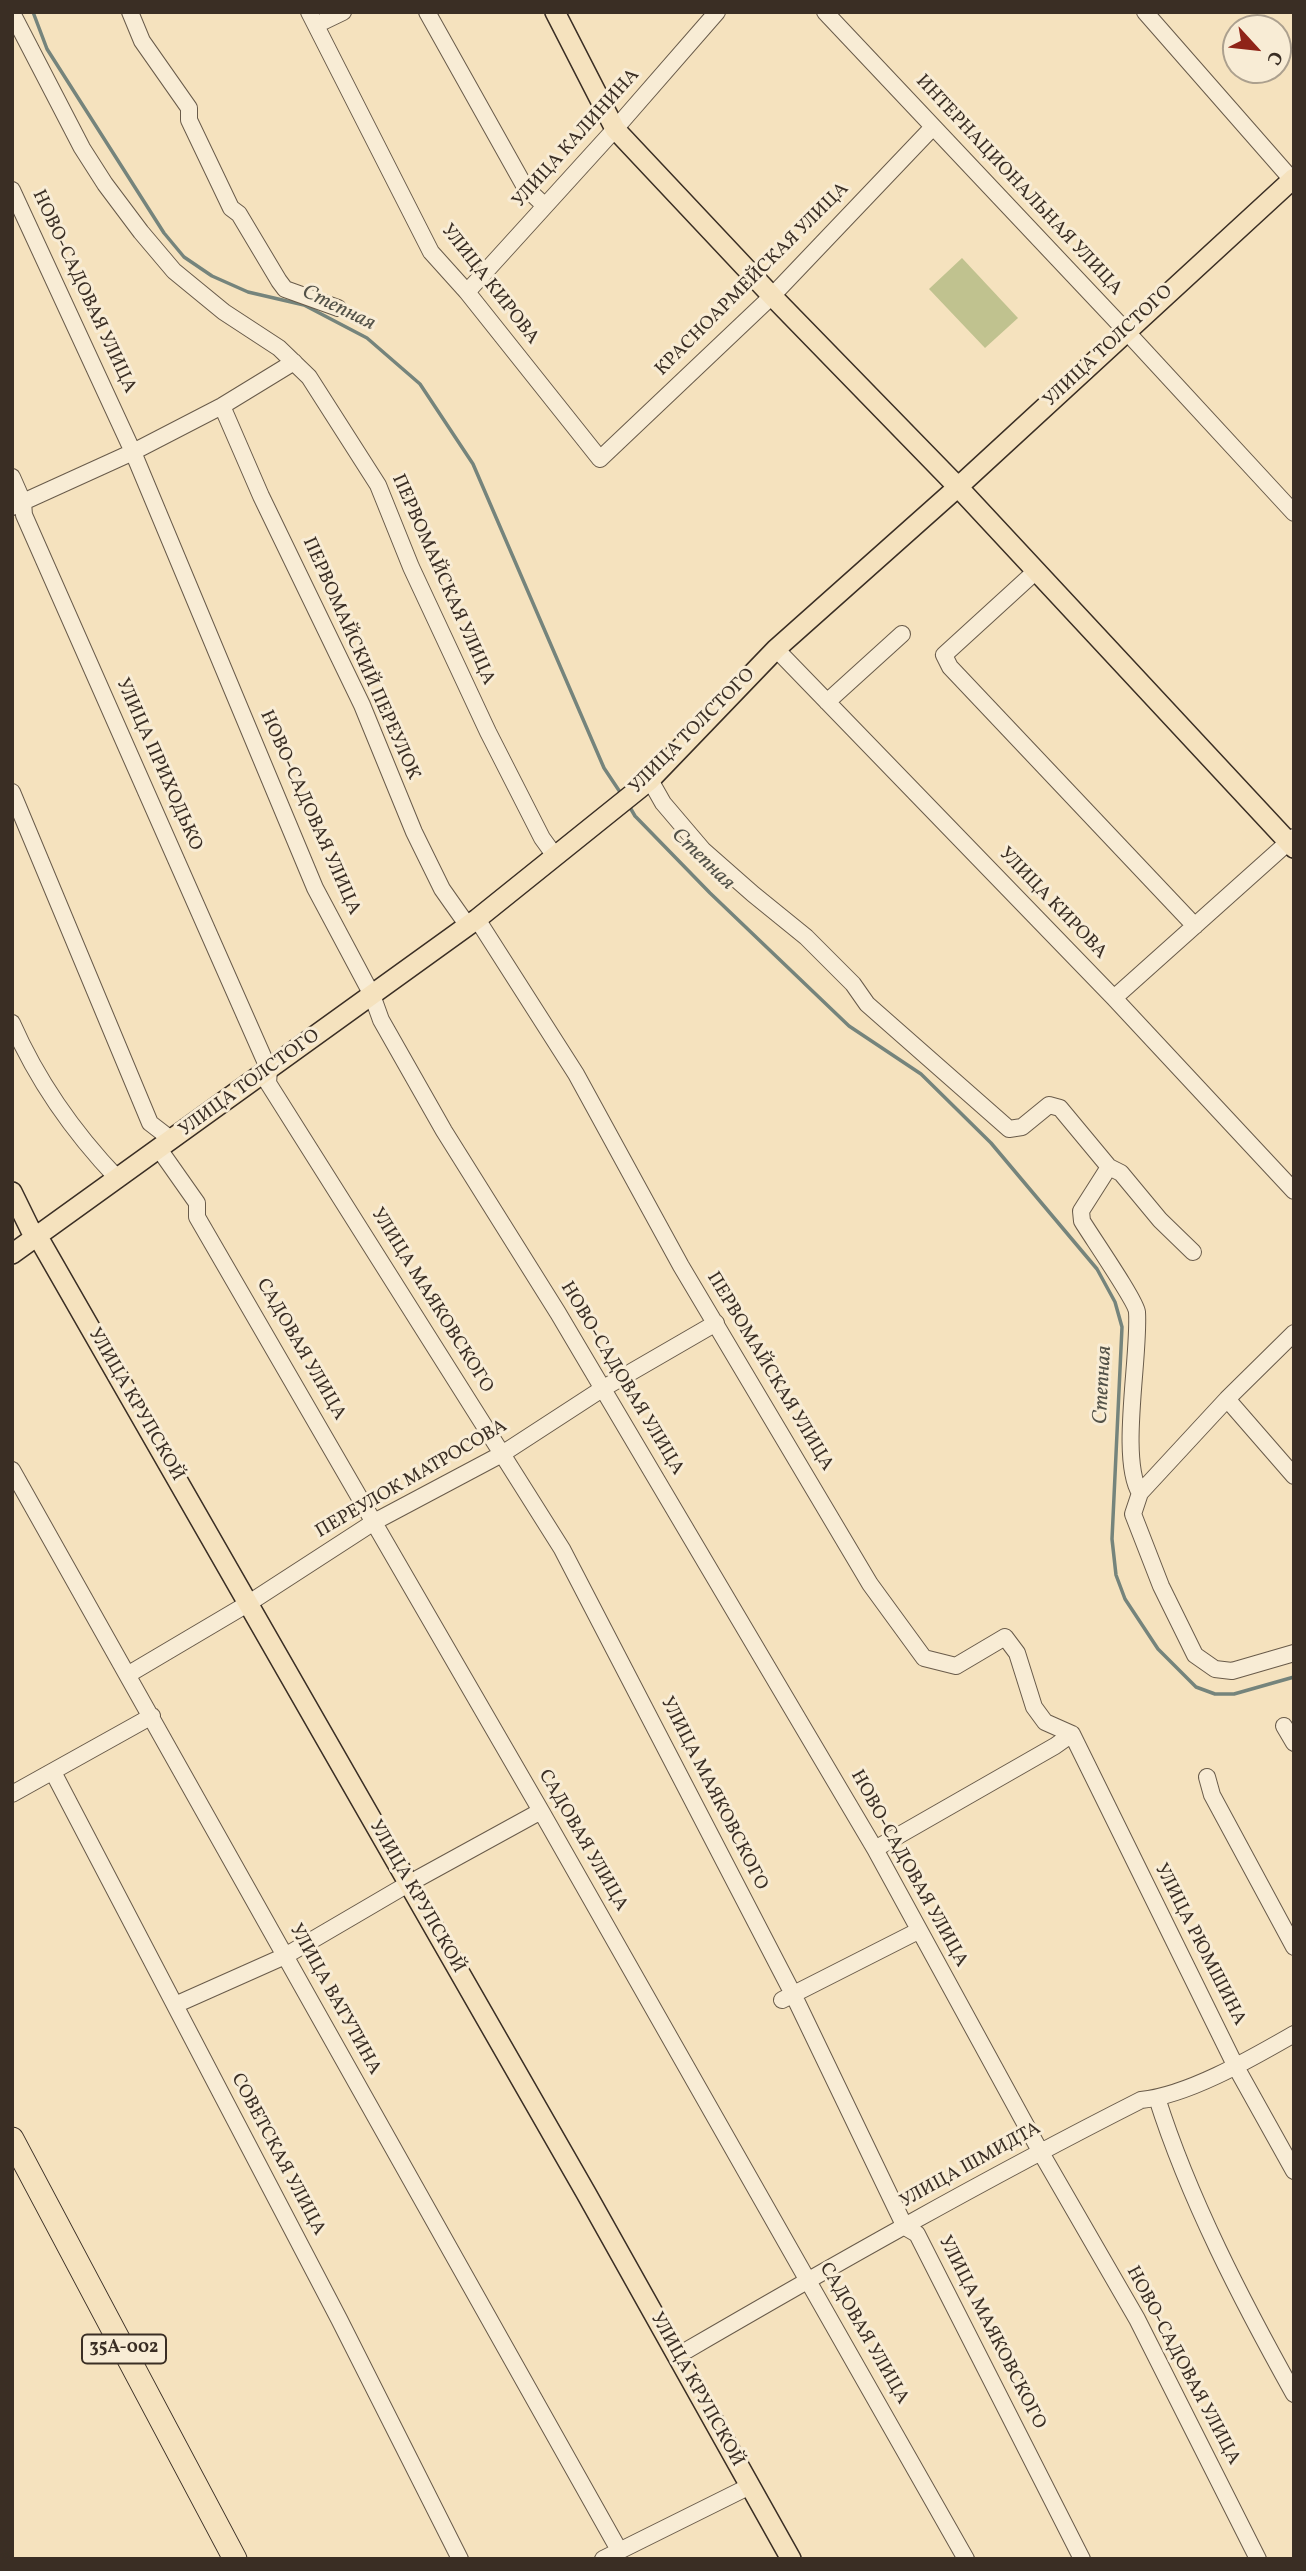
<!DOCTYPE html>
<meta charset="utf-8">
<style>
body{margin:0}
#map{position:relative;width:1306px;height:2571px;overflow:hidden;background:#f5e2be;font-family:Vollkorn,serif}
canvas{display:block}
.frame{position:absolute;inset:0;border:14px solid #3a2e24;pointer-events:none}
.north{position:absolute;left:1222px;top:14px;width:70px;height:70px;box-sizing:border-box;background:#f8ecd5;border:2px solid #aca08e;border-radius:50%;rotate:117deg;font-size:19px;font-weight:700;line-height:28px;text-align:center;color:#3a2e24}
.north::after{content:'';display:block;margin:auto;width:24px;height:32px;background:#8f2418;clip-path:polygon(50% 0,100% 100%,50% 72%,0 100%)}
</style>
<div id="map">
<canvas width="1306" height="2571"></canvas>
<div class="frame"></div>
<div class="north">С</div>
</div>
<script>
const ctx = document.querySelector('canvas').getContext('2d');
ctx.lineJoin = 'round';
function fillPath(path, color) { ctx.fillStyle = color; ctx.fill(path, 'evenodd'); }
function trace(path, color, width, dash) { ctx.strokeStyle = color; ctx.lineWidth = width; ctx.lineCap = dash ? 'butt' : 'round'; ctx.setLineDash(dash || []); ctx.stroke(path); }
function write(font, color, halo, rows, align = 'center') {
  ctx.font = font + ' Vollkorn,serif'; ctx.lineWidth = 6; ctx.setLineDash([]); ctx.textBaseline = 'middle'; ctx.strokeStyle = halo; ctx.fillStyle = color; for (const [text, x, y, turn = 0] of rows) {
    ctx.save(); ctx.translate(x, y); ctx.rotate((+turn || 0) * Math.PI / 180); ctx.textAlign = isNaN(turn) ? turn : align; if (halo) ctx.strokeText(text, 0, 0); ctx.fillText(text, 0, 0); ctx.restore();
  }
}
fillPath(new Path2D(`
 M962,258l56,60 -33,30 -56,-59z`), '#c0c28f');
trace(new Path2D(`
 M33,12l14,37 117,184 20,24 28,19 36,16 56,13 63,33 53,46 53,80 131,304 18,27
 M628,804l7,12 75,77 139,133 72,48 70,69 106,126 18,33 7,25 -10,212 4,36 9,24 33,50 38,38 19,7h19l60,-17`), '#75847c', 3.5);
const minor = new Path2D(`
 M130,12l12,29 47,67v12l42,88 8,6 40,67 6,8 53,19
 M309,12l122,240 36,40 133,167 172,-163 161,-169
 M427,12l98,175 20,19
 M825,12l301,319 168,182
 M1145,12l149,170
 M12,13l70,135 23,36 36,48 33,39 50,41 55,36 30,29 69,108 33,82 77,165 54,106 13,18
 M316,25l27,-13
 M12,190l121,262 182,436 57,107 9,25 63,111 114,182 317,536 165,302 97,168 121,240
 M467,292l148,-163 102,-117
 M222,406l39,90 101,209 52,127 28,57 26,37
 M12,477l11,25 1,13 245,555 -1,13 294,466 231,445 112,233 12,7 165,325
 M12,507l121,-55 89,-46 72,-44
 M1036,571l-92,84 6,12 245,259
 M776,649l338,349 180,193
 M827,702l75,-68
 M650,780l13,23 40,47 50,44 53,43 47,47 14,20 142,125 13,-2 27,-22 11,3 49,59 -28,44 1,10c9,15 54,80 55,91 3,44 -18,147 3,181
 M12,792l138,331 22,17
 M477,919l99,155 105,192 189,318 54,74 32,8 49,-29 12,16 17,54 11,15 27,12
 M1114,998l180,-161
 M12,1023c25,57 63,111 106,156
 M159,1149l38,54v14l344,594 425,748
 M1109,1167l12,6 39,47 33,32
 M1294,1333l-67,66 -87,94 -7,21 28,72 34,69 20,14 17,2 62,-18
 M1227,1399l67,77
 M12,1470l607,1080
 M129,1674l120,-71 125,-81 128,-68 100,-65 114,-66
 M1284,1726l10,17
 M1072,1734l164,333 58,104
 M53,1772l286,547 121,240
 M1207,1777l5,18 82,152
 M12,1794l140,-78
 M875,1849l180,-103 17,-12
 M782,2000l136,-69
 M175,2005l110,-49 123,-72 133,-73
 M1157,2098c32,101 85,203 137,296
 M677,2356c153,-89 306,-176 464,-256 48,-5 111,-42 153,-66
 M603,2559l147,-73`);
const major = new Path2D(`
 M555,12l60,117 157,167 186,191 336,361
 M12,1192l23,47
 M38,1237l548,956 205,366
 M12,1254l465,-335 173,-139 126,-131 182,-162 336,-309`);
const highway = new Path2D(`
 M12,2139l223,420`);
trace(minor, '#695b4a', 18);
trace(major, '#3a2e24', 22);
trace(highway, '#3a2e24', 25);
trace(minor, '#f8ecd5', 16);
trace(major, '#f5e2be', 19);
trace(highway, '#f5e2be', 23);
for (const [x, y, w] of [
 [124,2349,84]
]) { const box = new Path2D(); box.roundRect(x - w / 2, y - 14.5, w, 29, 5); ctx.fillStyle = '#f8ecd5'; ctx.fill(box); trace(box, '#3a2e24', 2); }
write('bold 18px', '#3a2e24', null, [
 ["35А-002",124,2349]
]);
write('19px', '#3a2e24', '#f8ecd5', [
 ["УЛИЦА КАЛИНИНА",577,139,-48],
 ["ИНТЕРНАЦИОНАЛЬНАЯ УЛИЦА",1018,186,47],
 ["КРАСНОАРМЕЙСКАЯ УЛИЦА",753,280,-45],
 ["УЛИЦА КИРОВА",489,285,52],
 ["НОВО-САДОВАЯ УЛИЦА",83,292,65],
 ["УЛИЦА ТОЛСТОГО",1109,347,-43],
 ["ПЕРВОМАЙСКАЯ УЛИЦА",442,580,66],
 ["ПЕРВОМАЙСКИЙ ПЕРЕУЛОК",360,659,66],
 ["УЛИЦА ТОЛСТОГО",693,732,-45],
 ["УЛИЦА ПРИХОДЬКО",158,765,66],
 ["НОВО-САДОВАЯ УЛИЦА",309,813,66],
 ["УЛИЦА КИРОВА",1052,904,46],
 ["УЛИЦА ТОЛСТОГО",250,1084,-36],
 ["УЛИЦА МАЯКОВСКОГО",431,1301,58],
 ["САДОВАЯ УЛИЦА",300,1350,60],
 ["ПЕРВОМАЙСКАЯ УЛИЦА",769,1372,59],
 ["НОВО-САДОВАЯ УЛИЦА",621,1379,59],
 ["УЛИЦА КРУПСКОЙ",135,1405,60],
 ["ПЕРЕУЛОК МАТРОСОВА",412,1480,-30],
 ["УЛИЦА МАЯКОВСКОГО",713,1794,63],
 ["САДОВАЯ УЛИЦА",582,1841,60],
 ["НОВО-САДОВАЯ УЛИЦА",908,1869,61],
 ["УЛИЦА КРУПСКОЙ",416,1897,60],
 ["УЛИЦА РЮМШИНА",1199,1945,63],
 ["УЛИЦА ВАТУТИНА",334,2000,61],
 ["СОВЕТСКАЯ УЛИЦА",277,2155,62],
 ["УЛИЦА ШМИДТА",971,2166,-29],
 ["УЛИЦА МАЯКОВСКОГО",991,2333,63],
 ["САДОВАЯ УЛИЦА",863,2334,60],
 ["НОВО-САДОВАЯ УЛИЦА",1182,2366,62],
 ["УЛИЦА КРУПСКОЙ",696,2390,61]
]);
write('italic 21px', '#535248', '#f8ecd5', [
 ["Степная",338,309,26],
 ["Степная",702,860,44],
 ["Степная",1104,1385,-87]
]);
</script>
